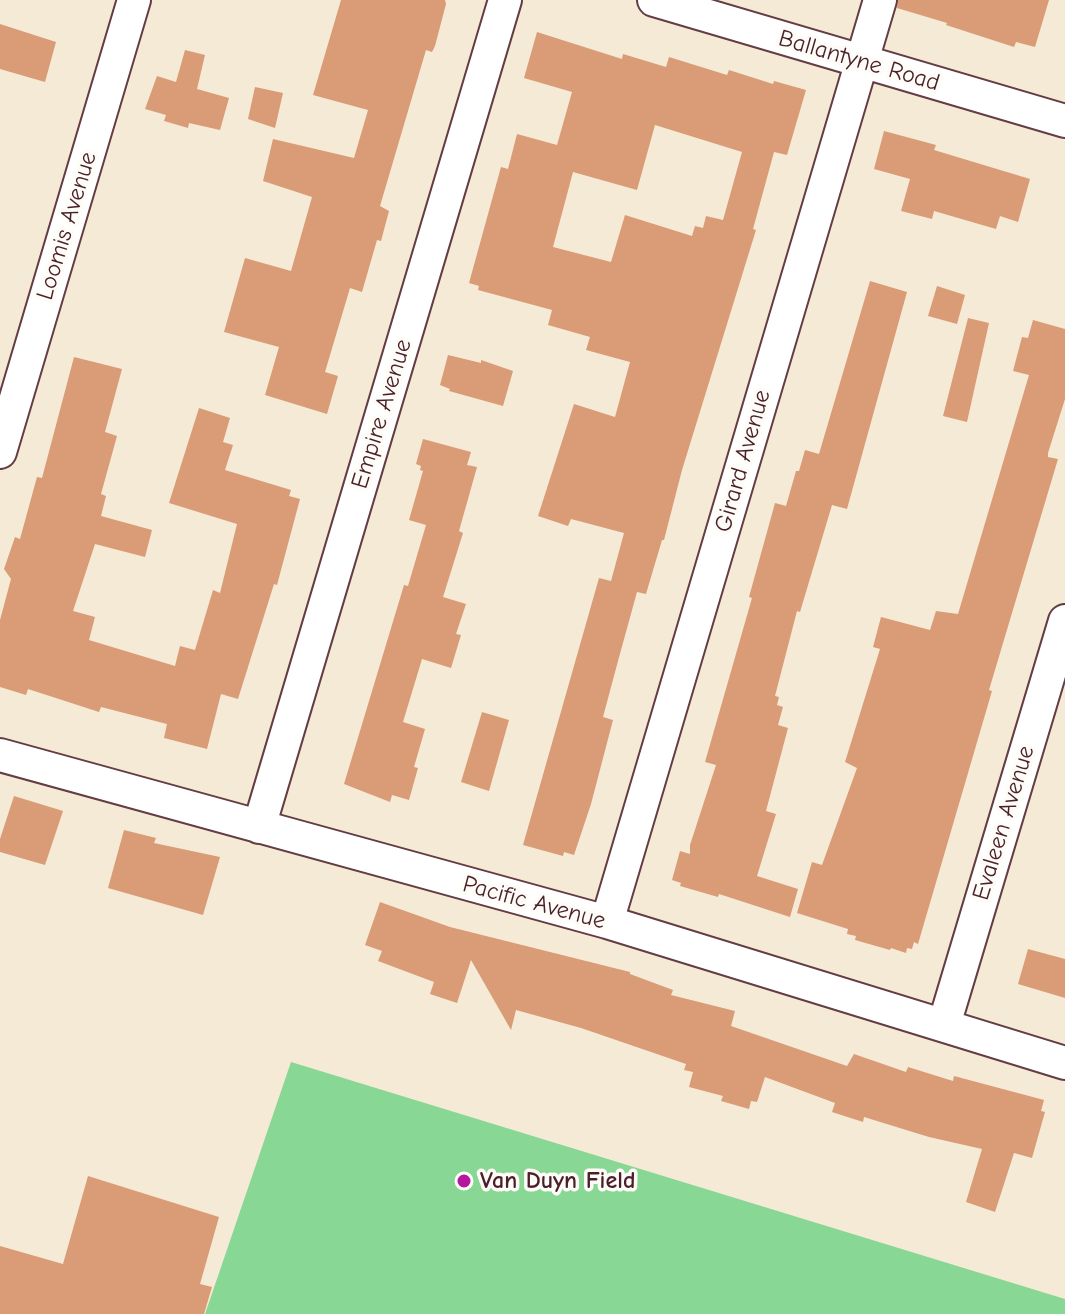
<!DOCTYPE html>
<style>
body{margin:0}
canvas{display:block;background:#f5ead5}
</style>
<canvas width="1065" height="1314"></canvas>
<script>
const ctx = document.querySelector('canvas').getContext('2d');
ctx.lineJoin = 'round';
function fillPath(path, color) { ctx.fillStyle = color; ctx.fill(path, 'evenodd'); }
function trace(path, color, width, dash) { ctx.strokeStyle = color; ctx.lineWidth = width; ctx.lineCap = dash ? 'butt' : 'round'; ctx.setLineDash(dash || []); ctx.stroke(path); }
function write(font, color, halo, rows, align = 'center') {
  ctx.font = font + ' "Comic Neue",sans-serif'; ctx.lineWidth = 7; ctx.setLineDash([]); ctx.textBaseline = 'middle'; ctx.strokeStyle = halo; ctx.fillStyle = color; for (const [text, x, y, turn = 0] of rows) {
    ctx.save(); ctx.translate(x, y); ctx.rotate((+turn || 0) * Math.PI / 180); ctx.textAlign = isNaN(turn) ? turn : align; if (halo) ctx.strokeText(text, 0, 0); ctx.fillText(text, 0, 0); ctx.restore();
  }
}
fillPath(new Path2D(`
 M291,1062l774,237v15h-860z`), '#89d795');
fillPath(new Path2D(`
 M341,0h104l1,4 -11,42 -3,6 -6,-2 -46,156 9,5 -8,30 -4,-1 -15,52 -12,-4 -25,84 13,4 -11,38 -62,-19 14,-48 -55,-15 21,-74 46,13 21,-74 -49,-16 10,-42 81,19 14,-48 -55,-15z
 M898,0h151l-14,47 -19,-5 -2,5 -68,-22 1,-2 -50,-15z
 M0,24l56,18 -11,40 -45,-13z
 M537,32l85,27 1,-5 43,13 3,-10 58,18 2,-5 44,14 1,-3 32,9 -19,65 -13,-3 -21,77 3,1 -74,240 -18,70h-2l-16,54 -9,-2 -19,69 -15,56 10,3 -22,84 -17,51 -10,-3 -1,4 -40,-11 76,-267 12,3 13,-48 -53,-14 -3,7 -30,-10 36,-112 41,13 15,-55 -44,-12 4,-13 -42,-12 4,-15 -74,-20 1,-4 -10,-3 32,-116 7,2 9,-35 40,11 15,-53 -48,-14zM655,125l87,27 -19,68 -17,-4 -3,12 -8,-2 -3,10 -67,-21 -14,47 -58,-15 20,-75 64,18z
 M185,50l20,5 -8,34 32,9 -9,32 -31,-7 -1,5 -24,-7 2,-6 -21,-6 12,-33 19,6z
 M255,87l28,6 -8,35 -27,-9z
 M884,131l52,14 -2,5 96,29 -12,43 -18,-6 -4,13 -62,-18 -2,8 -31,-8 9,-32 -36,-10z
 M870,281l37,11 -60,217 -15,-4 -32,107 -3,-1 -22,85 4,1 -2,8 6,2 -5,18 10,3 -22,83 10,3 -19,62 41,13 -8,28 -71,-23 -1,3 -38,-11 1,-3 -9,-3 8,-29 10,3v-9l26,-80 -11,-3 47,-164 -3,-1 26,-94 11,3 10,-35h3l6,-21 14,4z
 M937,286l28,9 -8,29 -29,-8z
 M968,318l21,5 -22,99 -24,-6z
 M1033,320l32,9v70l-17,54v4l10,2 -69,231 3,1 -74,253 -4,-2 -2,7 -5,-1 -1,5 -15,-5 -1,2 -35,-10 1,-4 -9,-2 1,-5 -51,-16 15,-51 10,3 35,-97 -12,-6 35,-113 -7,-2 8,-30 49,13 6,-19 22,3 71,-239 -16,-4 9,-34 6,1z
 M448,355l33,8v-3l32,11 -10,35 -54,-15 1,-2 -10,-4z
 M74,357l48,12 -17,63 12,4 -16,58 5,2 -5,20 51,14 -7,27 -50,-13 -22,67 22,6 -6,23 86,26 5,-20 15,4 18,-60 7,3 17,-69 -68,-21 30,-95 31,10 -7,24 10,3 -8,25 66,20 -2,6 11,3 -23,86 -3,-1 -36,115 -17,-5 -14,55 -43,-11 3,-14 -66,-17 -2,5 -71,-23 -2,6 -26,-8v-67l11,-41 -7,-10 11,-32 5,2 17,-62 5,1z
 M423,439l48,13 -4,13 10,2 -18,64 4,2 -20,64 23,7 -10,30 5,1 -10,33 -29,-9 -19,63 22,7 -11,38 4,1 -9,32 -17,-5 -2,7 -46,-18 60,-199 4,1 18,-61 -17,-5 14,-49 -3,-1 1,-4 -5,-2z
 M482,712l27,8 -20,71 -28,-9z
 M14,796l49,15 -18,54 -45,-13v-13z
 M124,830l32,8 -2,5 66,14 -17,58 -95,-27z
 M380,902l70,25 180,45v2l43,16 -2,5 64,16 -4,15 116,40 7,-12 52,18 2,-5 45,14 1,-5 90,24 -3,11 4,1 -13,46 -18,-5 -19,59 -29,-10 16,-53 -53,-12 -65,-20 -1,5 -31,-10 3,-9 -70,-26 -8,25 -6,-1 -2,8 -28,-8 2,-5 -34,-9 4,-15 -9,-2 2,-6 -105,-36 -65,-18 -5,20 -40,-70 -14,43 -27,-9 4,-12 -56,-21 4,-10 -17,-6z
 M1028,949l37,10v39l-47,-14z
 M88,1176l131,41 -19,67 12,3 -8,27h-204v-68l63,18z`), '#da9b77');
const street = new Path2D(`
 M654,0l411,121
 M0,452l134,-452
 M0,755l607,167 458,141
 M259,827l246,-827
 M607,922l273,-922
 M944,1025l121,-404`);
trace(street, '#643d44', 36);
trace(street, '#fff', 32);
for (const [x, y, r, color] of [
 [464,1181,8,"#b5179e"]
]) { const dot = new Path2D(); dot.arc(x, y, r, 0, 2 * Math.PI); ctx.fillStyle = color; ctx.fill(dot); trace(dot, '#fdfcf7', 3); }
write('24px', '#4a1f2b', '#fdfcf7', [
 ["Ballantyne Road",859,61,16],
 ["Loomis Avenue",67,226,-73],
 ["Empire Avenue",382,414,-73],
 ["Girard Avenue",743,461,-74],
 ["Evaleen Avenue",1004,823,-73],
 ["Pacific Avenue",534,903,15]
]);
write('bold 24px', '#4a1f2b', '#fdfcf7', [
 ["Van Duyn Field",480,1181]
], 'left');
</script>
